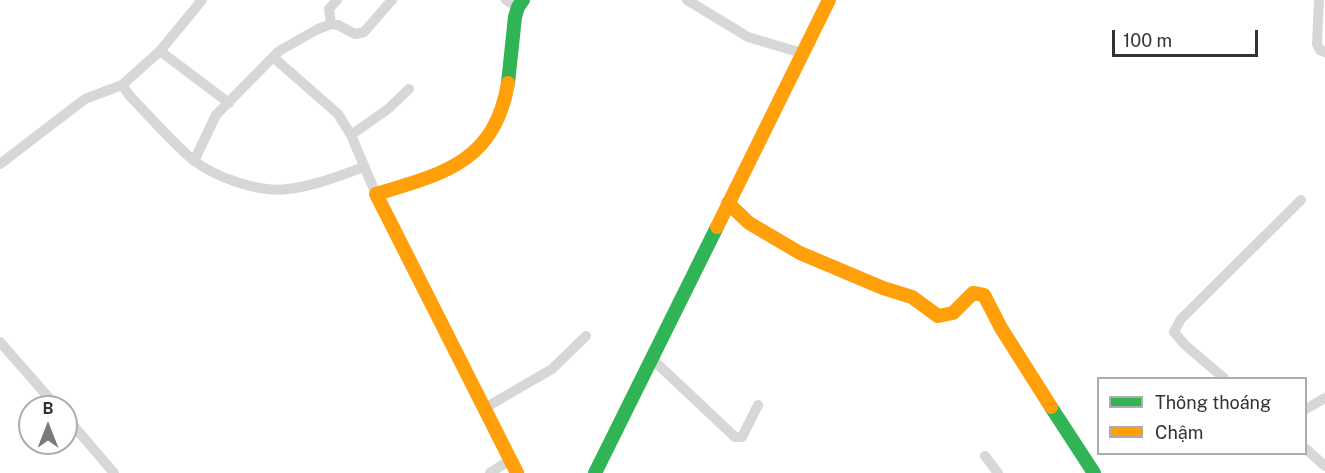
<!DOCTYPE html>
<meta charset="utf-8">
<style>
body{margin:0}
#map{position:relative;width:1325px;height:473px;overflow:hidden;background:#fff;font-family:"Public Sans",sans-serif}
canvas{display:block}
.legend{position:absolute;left:1097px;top:377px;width:210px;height:78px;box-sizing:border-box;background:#fff;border:2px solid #adadad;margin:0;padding:8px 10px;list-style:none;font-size:18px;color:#333}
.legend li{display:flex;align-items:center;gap:12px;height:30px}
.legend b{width:30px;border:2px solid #adadad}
.north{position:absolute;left:18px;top:395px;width:60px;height:60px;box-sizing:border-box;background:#fff;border:2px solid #adadad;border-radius:50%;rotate:0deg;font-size:16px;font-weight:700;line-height:24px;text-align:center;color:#333}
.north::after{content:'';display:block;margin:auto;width:21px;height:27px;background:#7a7a7a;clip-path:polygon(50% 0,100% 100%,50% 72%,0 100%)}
.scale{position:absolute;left:1112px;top:30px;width:146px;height:27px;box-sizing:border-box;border:3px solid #333;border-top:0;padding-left:8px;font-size:18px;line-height:21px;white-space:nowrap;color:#333;-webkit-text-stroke:4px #fff;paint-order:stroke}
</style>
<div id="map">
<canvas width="1325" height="473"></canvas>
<ul class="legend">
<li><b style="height:8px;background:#30b455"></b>Thông thoáng</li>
<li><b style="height:8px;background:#ff9f0a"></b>Chậm</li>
</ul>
<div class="north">B</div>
<div class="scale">100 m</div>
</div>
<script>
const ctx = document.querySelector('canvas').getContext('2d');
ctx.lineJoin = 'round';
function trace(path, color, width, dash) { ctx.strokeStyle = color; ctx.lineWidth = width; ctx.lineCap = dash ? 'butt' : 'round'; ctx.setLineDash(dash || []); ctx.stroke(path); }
trace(new Path2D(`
 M506,0l12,7
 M687,0l61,37 54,16
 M1319,0l-2,44 3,6 5,2
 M331,24l-2,-15 8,-9
 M160,51l69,52
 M273,57l65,57 13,21 25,59
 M122,85l8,11c20,21 40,44 62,63 22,18 67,34 96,30 26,-3 51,-13 76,-22
 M351,135l37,-26 21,-20
 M194,161l22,-46 63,-64 39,-22 13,-5 7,1 17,9 9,-2 28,-32
 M0,164l85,-65 37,-14 38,-34 42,-51
 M0,342l57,65
 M651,358l84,79h7l16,-32
 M1224,378l-39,-33 -11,-13 7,-13 120,-119
 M483,409l69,-40 34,-33
 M1306,409l19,-11
 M66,417l48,56
 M1306,449l19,17
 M985,456l13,17
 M490,473l20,-13`), '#d7d7d7', 10);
trace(new Path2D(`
 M508,83l7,-66 3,-10 5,-7
 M1051,407l43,66
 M595,473l122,-246`), '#30b455', 14);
trace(new Path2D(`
 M508,83c-13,79 -65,91 -132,111l141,279
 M728,203l21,20 51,30 83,35 29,9 26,19 15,-3 20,-20 11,2 17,33 50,79
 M717,227l112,-227`), '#ff9f0a', 14);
</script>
